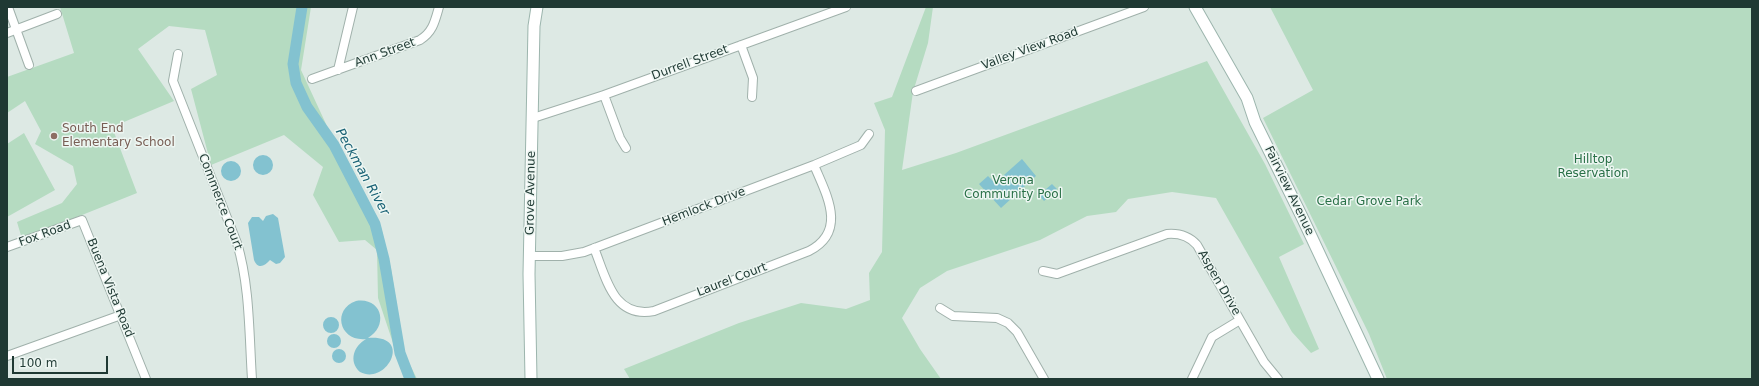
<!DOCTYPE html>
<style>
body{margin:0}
#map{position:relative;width:1759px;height:386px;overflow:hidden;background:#dde9e4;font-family:"DejaVu Sans",sans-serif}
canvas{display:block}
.frame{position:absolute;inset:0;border:8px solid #1f3933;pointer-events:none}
.scale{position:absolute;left:12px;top:356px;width:96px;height:18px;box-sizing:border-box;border:2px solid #1f3933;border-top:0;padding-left:5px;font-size:12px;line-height:14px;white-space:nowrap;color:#1f3933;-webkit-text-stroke:3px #edf6f2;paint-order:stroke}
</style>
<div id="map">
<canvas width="1759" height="386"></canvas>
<div class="frame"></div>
<div class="scale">100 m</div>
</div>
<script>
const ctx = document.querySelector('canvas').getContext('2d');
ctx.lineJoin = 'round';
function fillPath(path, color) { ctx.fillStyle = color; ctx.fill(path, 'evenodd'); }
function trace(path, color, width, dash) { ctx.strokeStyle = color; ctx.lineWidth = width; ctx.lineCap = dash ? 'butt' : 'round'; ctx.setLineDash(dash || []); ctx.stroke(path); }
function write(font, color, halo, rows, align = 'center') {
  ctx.font = font + ' "DejaVu Sans",sans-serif'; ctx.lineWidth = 3; ctx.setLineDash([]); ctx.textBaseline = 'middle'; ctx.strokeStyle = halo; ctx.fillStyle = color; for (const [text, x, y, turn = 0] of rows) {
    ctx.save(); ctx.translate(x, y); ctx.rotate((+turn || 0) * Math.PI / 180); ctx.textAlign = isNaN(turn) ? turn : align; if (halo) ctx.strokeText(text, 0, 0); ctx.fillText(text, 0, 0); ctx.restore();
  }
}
fillPath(new Path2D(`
 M60,7h251l-10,63 25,54 3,10 52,93 10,42 14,86 12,24h-12l-27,-81 -1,-48 -12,-10 -26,2 -26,-47 10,-28 -39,-32 -73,30 -20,-76 26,-14 -12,-45 -36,-4 -31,23 36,52 -62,26 25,66 -115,46 -5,-17 45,-19 15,-19 -4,-18 -38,-22 6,-13 -16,-30 -18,12v-36l67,-24z
 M926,7h7l-5,36 -15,49 -11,78 54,-17 251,-92 58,103 39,80 -25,13 40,92 -8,4 -19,-21 -76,-134 -44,-6 -44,7 -12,13 -29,4 -47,24 -93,31 -27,17 -18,30 18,31 21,30h-311l-6,-10 115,-46 62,-20 45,6 24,-9 -1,-27 13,-21 3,-122 -11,-27 18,-6z
 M1270,7h482v372h-365l-18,-45 -106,-216 50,-28z
 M24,133l31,57 -48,27v-73z`), '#b5dbc1');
fillPath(new Path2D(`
 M253 165a10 10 0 1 1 20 0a10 10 0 1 1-20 0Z
 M1022,159l14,17 -35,32 -22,-24 9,-8 7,7z
 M221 171a10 10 0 1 1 20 0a10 10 0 1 1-20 0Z
 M1052,184l5,5 -13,12 -5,-6z
 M273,214l5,4 7,39 -5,6 -4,1 -6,-4c-5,6 -12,10 -16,0l-6,-37 4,-6h7l4,4 3,-5z
 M356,301c26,-4 33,25 12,37 46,-4 19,48 -8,34 -12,-11 -6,-26 6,-33 -26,3 -35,-29 -10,-38z
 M323 325a8 8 0 1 1 16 0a8 8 0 1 1-16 0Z
 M327 341a7 7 0 1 1 14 0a7 7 0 1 1-14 0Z
 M332 356a7 7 0 1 1 14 0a7 7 0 1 1-14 0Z`), '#83c2d0');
trace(new Path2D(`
 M302,7l-9,57 3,19 11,24 27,38 41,79 9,35 16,94 10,26`), '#83c2d0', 11);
const street = new Path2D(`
 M8,7l21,58
 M7,33l50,-19
 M741,45l12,33 -1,19
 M178,54l-5,27 64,162c13,43 12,91 15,136
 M338,70l15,-63
 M312,79l108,-39c13,-8 15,-19 19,-33
 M916,91l228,-84
 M604,95l16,43 6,10
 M533,118l71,-23 242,-88
 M7,247l75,-27 64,159
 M594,248c12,29 19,71 60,63l155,-60c39,-20 17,-57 5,-86
 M530,256h32l22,-4 230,-87 47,-20 8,-11
 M1043,271l14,3 110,-40c12,-1 22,2 30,11l67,117 14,17
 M940,308l13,8 44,2 11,5 9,9 27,47
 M7,356l114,-41
 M1192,379l20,-42 28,-17`);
const secondary = new Path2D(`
 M1195,7l52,91 8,24 47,95 76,162
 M531,379l-2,-105 5,-248 3,-19`);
trace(street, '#a0b1ab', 10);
trace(secondary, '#9cb5ad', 13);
trace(street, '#fff', 8);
trace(secondary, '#fff', 11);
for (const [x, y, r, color] of [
 [54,136,4,"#8d6e63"]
]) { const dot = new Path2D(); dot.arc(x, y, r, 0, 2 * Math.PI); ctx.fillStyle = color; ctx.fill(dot); trace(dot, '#edf6f2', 1.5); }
write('12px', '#1f3933', '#edf6f2', [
 ["Valley View Road",1030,49,-20],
 ["Ann Street",385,53,-20],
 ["Durrell Street",690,63,-20],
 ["Fairview Avenue",1289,191,64],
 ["Grove Avenue",531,193,-89],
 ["Commerce Court",220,202,69],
 ["Hemlock Drive",704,207,-21],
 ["Fox Road",45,234,-20],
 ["Laurel Court",732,280,-21],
 ["Aspen Drive",1219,283,60],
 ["Buena Vista Road",110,288,68]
]);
write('12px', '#785e54', '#edf6f2', [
 ["South End",62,129],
 ["Elementary School",62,143]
], 'left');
write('12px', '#297047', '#edf6f2', [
 ["Hilltop",1593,160],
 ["Reservation",1593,174],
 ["Verona",1013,181],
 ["Community Pool",1013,195],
 ["Cedar Grove Park",1369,202]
]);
write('italic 13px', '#196275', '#edf6f2', [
 ["Peckman River",362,172,61]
]);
</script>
